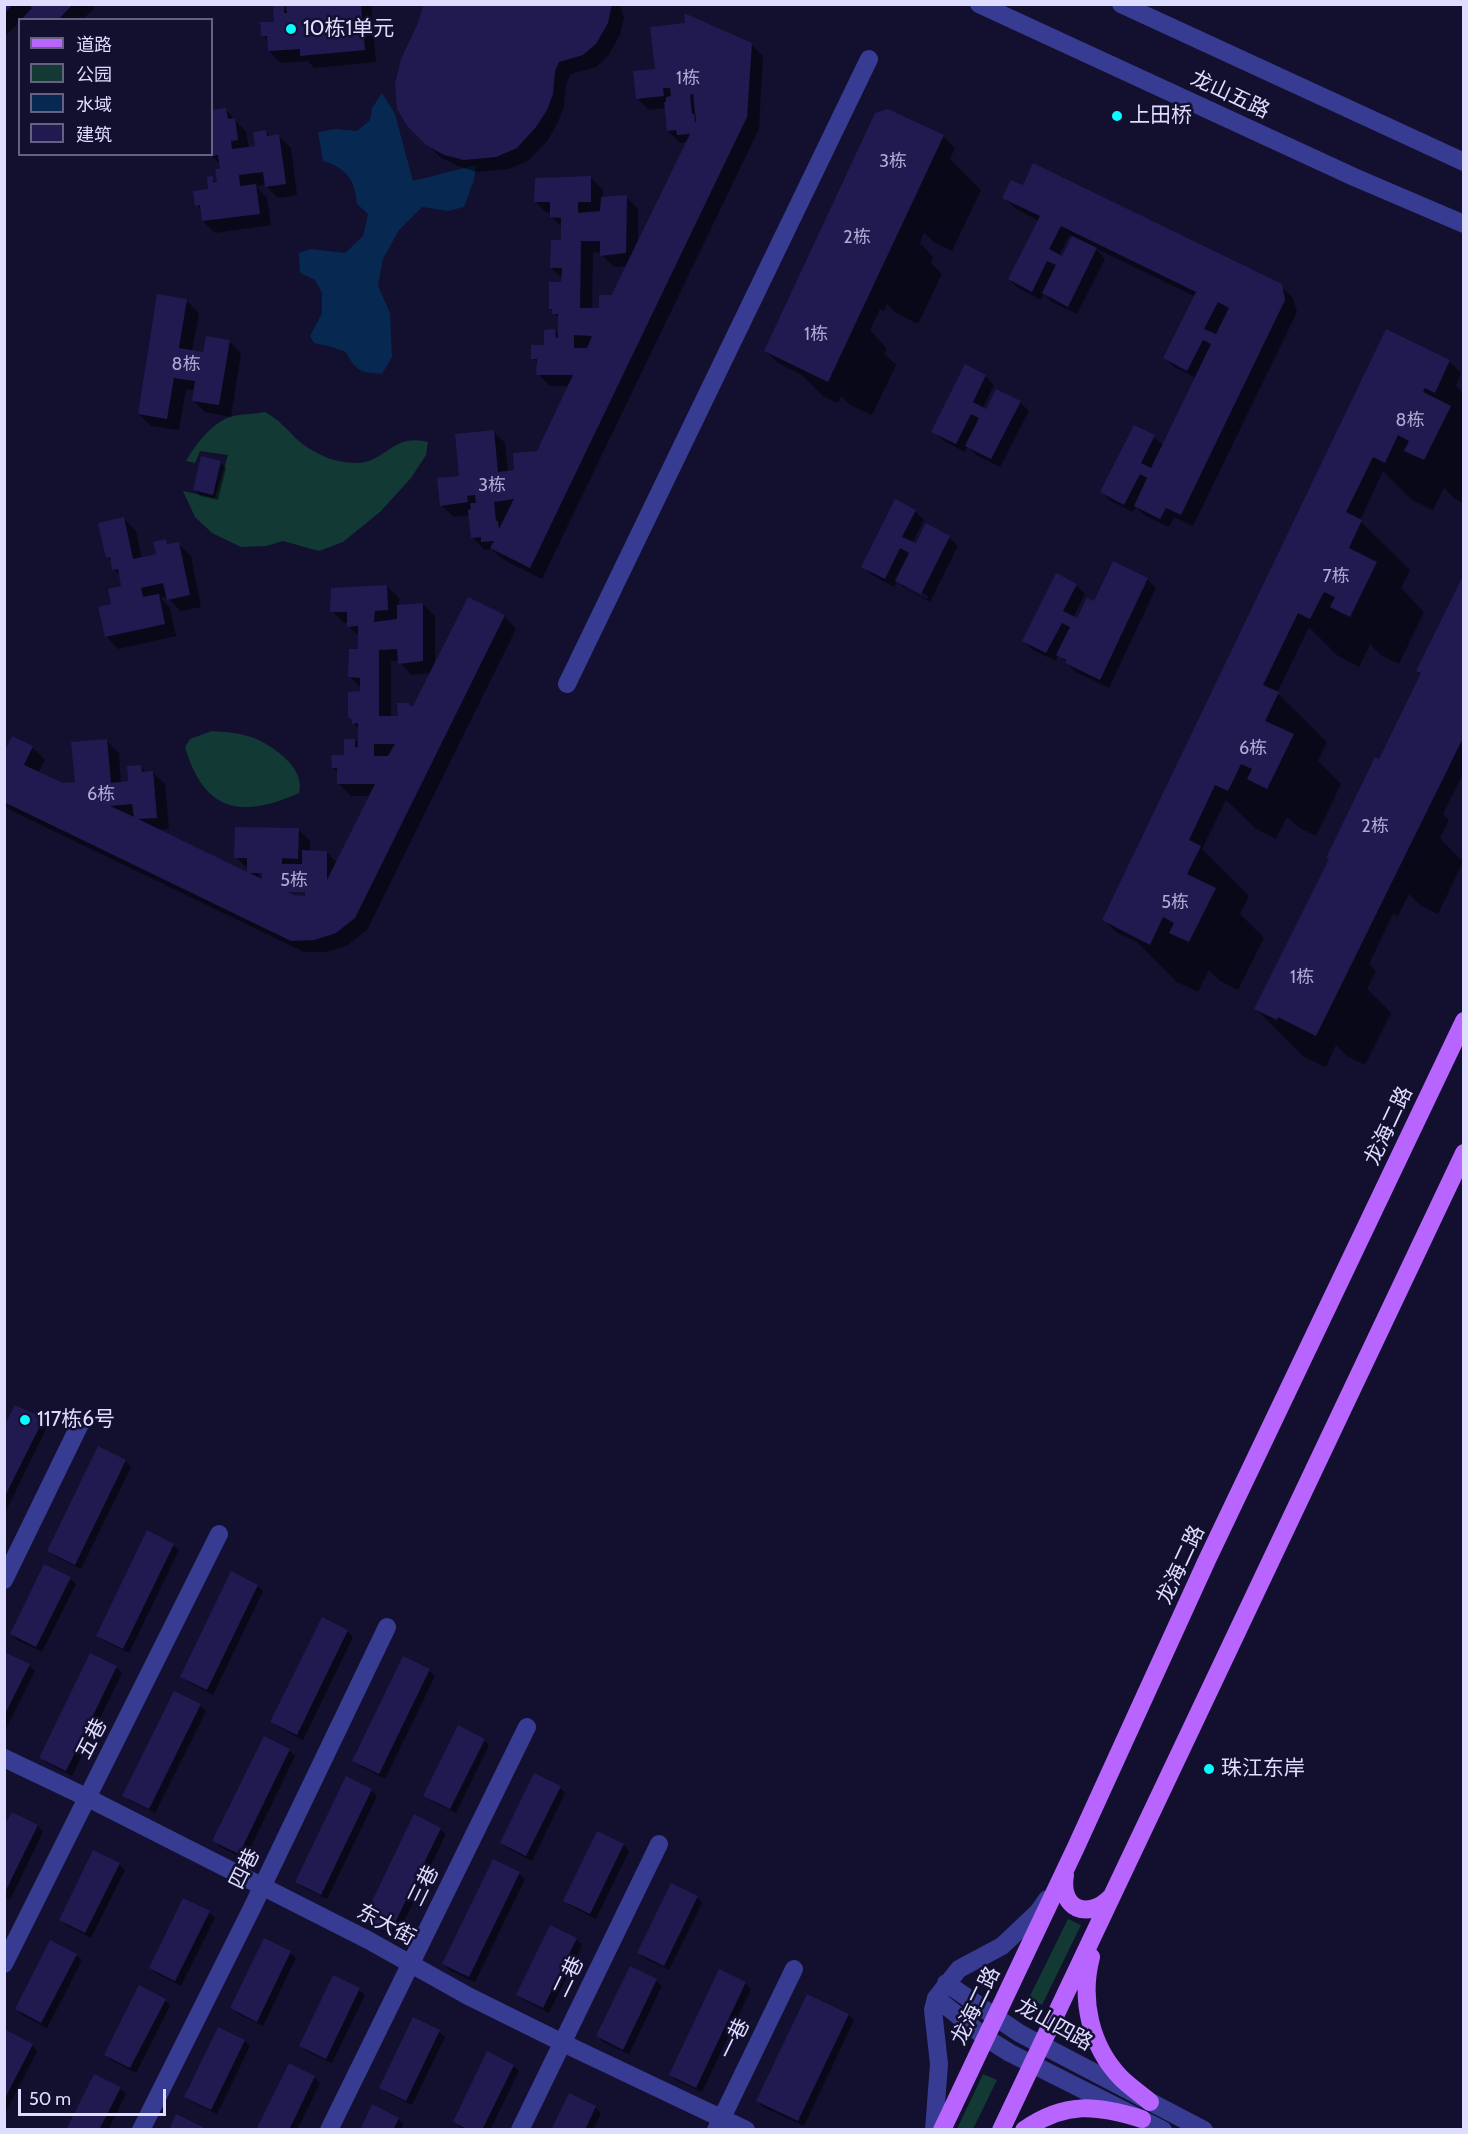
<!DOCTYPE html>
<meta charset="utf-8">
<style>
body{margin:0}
#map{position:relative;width:1468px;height:2134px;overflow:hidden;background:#120f2f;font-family:Cabin,"Noto Sans SC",sans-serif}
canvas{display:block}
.frame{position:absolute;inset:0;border:6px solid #deddff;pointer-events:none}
.legend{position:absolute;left:18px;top:18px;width:195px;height:138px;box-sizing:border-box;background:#120f2f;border:2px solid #646182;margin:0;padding:8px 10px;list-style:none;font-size:18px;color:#deddff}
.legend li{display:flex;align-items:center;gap:12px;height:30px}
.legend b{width:30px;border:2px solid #646182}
.scale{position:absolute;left:18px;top:2089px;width:148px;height:27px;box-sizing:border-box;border:3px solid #deddff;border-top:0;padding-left:8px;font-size:18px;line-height:21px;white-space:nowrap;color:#deddff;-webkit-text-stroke:4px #120f2f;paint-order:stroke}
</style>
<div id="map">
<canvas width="1468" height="2134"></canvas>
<div class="frame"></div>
<ul class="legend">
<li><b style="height:8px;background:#b864ff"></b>道路</li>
<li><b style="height:16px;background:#123934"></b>公园</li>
<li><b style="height:16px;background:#062851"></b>水域</li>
<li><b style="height:16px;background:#201a51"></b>建筑</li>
</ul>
<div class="scale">50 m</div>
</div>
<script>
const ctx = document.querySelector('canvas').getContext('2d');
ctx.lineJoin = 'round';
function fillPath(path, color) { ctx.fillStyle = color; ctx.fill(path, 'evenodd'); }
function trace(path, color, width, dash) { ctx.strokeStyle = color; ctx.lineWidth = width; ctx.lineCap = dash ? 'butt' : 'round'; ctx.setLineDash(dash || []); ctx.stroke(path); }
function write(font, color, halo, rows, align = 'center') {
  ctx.font = font + ' Cabin,"Noto Sans SC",sans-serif'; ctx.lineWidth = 5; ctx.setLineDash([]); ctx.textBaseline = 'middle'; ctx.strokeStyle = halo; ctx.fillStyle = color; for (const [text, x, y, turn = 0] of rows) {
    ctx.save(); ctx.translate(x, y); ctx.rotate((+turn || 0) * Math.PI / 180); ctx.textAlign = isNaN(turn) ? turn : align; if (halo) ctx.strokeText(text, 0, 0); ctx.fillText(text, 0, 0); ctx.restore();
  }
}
fillPath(new Path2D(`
 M265,412c15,8 23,19 35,30 7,6 19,12 28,16 11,4 30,7 41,3 24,-10 29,-26 59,-19l-2,13 -15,23 -31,34 -37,30 -24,9 -36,-10 -17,5 -25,1 -29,-14 -17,-16 -12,-26 32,7 13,-43 -28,-4 -5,12 -9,-2c9,-16 27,-40 47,-45 10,-2 22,-2 32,-4z
 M212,731c14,1 29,2 42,7 21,9 52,31 45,55 -58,26 -95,19 -114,-46l5,-8z
 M1068,1919l13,6 -39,80 -13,-7z
 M983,2074l14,6 -24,49h-16z`), '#123934');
fillPath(new Path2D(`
 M382,93l13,21 18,67 63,-16 -2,15 -10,27 -16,4 -26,-4 -23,23 -16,29 -5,27 12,27 2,44 -10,17c-20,-1 -27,-3 -36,-22l-14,-5 -18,-4 -4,-7 12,-23v-20l-7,-13 -15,-7 -1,-20 12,-4 34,4 18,-17 5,-22 -11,-10c-2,-25 -11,-36 -34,-43l-5,-29 17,-3 22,2 13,-11 2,-12z`), '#062851');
fillPath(new Path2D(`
 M4,4h86l4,4 -12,12h-62v2l-16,15z
 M288,4h83l5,58 -62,6 -6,-7 -27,2 -12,-12v-9l-6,-7 12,-12 8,-16 5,5z
 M425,4h195l4,14 -4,17 -12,21 -12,11 -25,7 -5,10 -2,22 -6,16 -10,18 -19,20 -20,9 -32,3 -19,-6 -18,-9 -31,-31 11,-102z
 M687,24l64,20 12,12 -4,73 -217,450 -38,-19 -13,-11 -6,1 -12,-12 -3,-23 -16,2 -13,-12 52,-74 12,12 3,29 8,-1 22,-19 32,-66h-20l-12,-12v-10l-5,-6 13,-11 9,-16 5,5v-16l-10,-12 13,-25v-4l-12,-11 12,-26v-14l-11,-11v-4h-5l-12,-12 56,-23 12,12v8l23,-1 12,12v36l49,-103 -7,1 -12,-12 -2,-23 -17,2 -12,-12zM593,252l9,1v2l12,12 14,-1 -16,33 -2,-2 -10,12h-8z
 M226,110l20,22 3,17 8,-1 9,-16 5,5 8,-1 12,12 6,47 -19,3 -13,-13 -9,1 11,12 4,27 -56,8 -12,-12 -1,-11 -5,-5 13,-15 2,-12 7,7 2,-15v-5l-9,-9v-44z
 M943,136l12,12 -5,11 31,31 -29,61 -18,-9 -10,-9 -4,10 13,14 -2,6 11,11 -24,50 -22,-11 -9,-9 -3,7 -4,-2 -10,21 17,19 -3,5 12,11 -24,50 -22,-10 -9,-9 -3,7 -15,-7 -21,-21 -24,-12 -13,-12z
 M1004,197l277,89 12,12 4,14 -104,214 -19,-9 -5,10 -25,-12 -8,-8 -3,5 -22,-11 -9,-9 52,-55 10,9 32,-68 -22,-11 -9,-9 31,-61 -101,-49 10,11 -28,55 -25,-12 -8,-8 -3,6 -23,-12 -9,-9 30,-58 -23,-12zM1069,235l4,2 -10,21 -4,-2z
 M187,301l12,12 -7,38 12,2 25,-12 12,12 -10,64 -26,-5 -12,-12 2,-9 -9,-2 -7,41 -28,-4 -12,-12z
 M1387,331l62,30 12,12 -5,13 8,8v109l-9,-4 -11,-11 -11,22 -21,-10 -29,-29 -23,50 50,49 -9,18 23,24 -25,52 -18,-9 -11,-11 -11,23 -21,-11 -29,-29 -32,66 50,49 -9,19 23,23 -25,52 -18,-9 -11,-10 -11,22 -21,-11 -29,-28 -24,49 47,47 -9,18 24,24 -26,52 -18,-9 -11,-11 -11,22 -21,-10 -40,-40 -21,-10 -12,-12z
 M985,376l9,9 -12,24 4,2 34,-9 9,9 -29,56 -24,-12 -8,-9 -3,6 -23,-12 -9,-9z
 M220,462l6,6 -8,32 -18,-4 -5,-6z
 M915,511l9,9 -12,23 4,2 33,-8 9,9 -28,56 -24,-13 -9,-8 -3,6 -22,-12 -9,-9zM905,584l23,12 -1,3 -22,-11z
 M124,519l12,12 6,28 15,-3 8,-15 5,4 8,-2 13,13 10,51 -21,4 -12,-14 -7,1 9,10 6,28 -58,13 -12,-13 7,-31 10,-18 -2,-10 -7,-8 -2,-7 -5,-5z
 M1464,577v195l-21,42 6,6 -9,18 23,24 -25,52 -18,-9 -11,-11 -11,22 -5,-2 -24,50 7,7 -9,18 24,24 -26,52 -18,-9 -11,-11 -10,22 -22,-10 -49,-49 167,-333 -4,-4z
 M1147,579l9,9 -47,100 -33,-16 -18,-17 -2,6 -23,-11 -9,-9 52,-56 9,9 -12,24 4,2 18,-16z
 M387,586l12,12v8l24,-2 12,12v50l69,-50 12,13 -149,301 -19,15 -21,7h-23l-300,-145v-51l9,-18 19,9 13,13 -7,13 25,12 13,-1 31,-43 12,12 2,31 9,-1 11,-16 6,6 5,-1 13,12 4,45 -12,1 92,44 -1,-5 -12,-12 62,-28 12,12v11h17l10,11 34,-67h-20l-12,-12v-11l-6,-5 13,-12 9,-16 5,5 -1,-15 -9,-13 12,-24v-4l-12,-12 10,-27v-13l-12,-11 1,-3h-5l-12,-12zM391,661h8l12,14 21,-2 -18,35 -15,10h-8zM259,871h4v10l-4,-2zM307,891v7l-26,-6z
 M43,1419l5,6 -44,90v-85z
 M99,1448l27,13 5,6 -50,102 -26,-13 -6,-5z
 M173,1545l6,5 -50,103 -25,-12 -6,-6z
 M70,1579l6,5 -34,68 -25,-12 -6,-6z
 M257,1586l6,5 -50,104 -25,-13 -6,-5z
 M347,1631l6,6 -50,103 -25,-13 -6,-5z
 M4,1653l25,12 6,6 -31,62z
 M116,1667l6,6 -50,103 -25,-13 -6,-5z
 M429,1670l6,6 -50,103 -25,-13 -6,-5z
 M200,1705l6,6 -51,102 -25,-12 -6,-6z
 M484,1740l5,5 -33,68 -25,-12 -6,-6z
 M289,1750l6,6 -50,103 -25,-12 -6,-6z
 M346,1778l26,13 5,5 -50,103 -25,-12 -6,-6z
 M560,1787l5,6 -33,68 -25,-13 -6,-5z
 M12,1814l26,12 5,6 -33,68 -6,-3v-67z
 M440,1829l6,5 -50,104 -26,-13 -5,-5z
 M598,1833l26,12 5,6 -33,68 -25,-13 -6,-5z
 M119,1864l6,6 -34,68 -25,-13 -6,-6z
 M519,1873l6,6 -50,103 -26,-12 -5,-6z
 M697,1897l5,6 -33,67 -25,-12 -6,-6z
 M209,1912l6,6 -34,68 -25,-13 -6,-5z
 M551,1927l25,12 6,6 -33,68 -25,-13 -6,-5z
 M265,1940l25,13 6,5 -33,68 -25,-12 -6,-6z
 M76,1955l6,5 -35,68 -25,-13 -5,-6z
 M656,1981l6,5 -33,68 -26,-12 -5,-6z
 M745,1983l6,6 -49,103 -26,-12 -6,-6z
 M359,1990l6,5 -33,68 -26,-12 -5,-6z
 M165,2000l5,6 -34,67 -25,-13 -5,-6z
 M848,2015l6,5 -50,106 -41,-19 -5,-6z
 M439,2032l6,5 -33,68 -25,-12 -6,-6z
 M4,2036l28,9 5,6 -33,65z
 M245,2041l5,5 -33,68 -25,-12 -6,-6z
 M513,2066l6,5 -29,59h-25l-5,-3 -5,-6z
 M314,2077l6,6 -23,47h-39z
 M120,2088l6,6 -18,36h-40z
 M595,2107l6,6 -8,17h-40z
 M398,2119l5,5 -2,6h-40z`), '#0007');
fillPath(new Path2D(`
 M4,4h9l-9,10z
 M29,4h44l-15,16h-37l11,-12z
 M286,4h75l4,46 -65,6v-7l-32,2 -1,-15h-6l-1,-14h14l-1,-16 11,-1v8h3z
 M424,4h188l-4,19 -12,21 -13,11 -24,7 -4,9 -2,23 -6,16 -11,17 -19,21 -21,9 -32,3 -20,-5 -18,-10 -18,-18 -11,-18 -2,-25 6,-25 17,-36z
 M684,13l68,30 -5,74 -217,451 -40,-20 4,-7 -13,1v-5l-10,1 -3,-28 3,-1 -1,-6h6l-1,-8 -8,1 1,6 -28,4 -3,-28 22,-2 -4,-42 39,-4 4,42 16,-2 -1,-17 24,-2 36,-76h-37l1,-16h-6v-14h13v-15l11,-1 1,9h2v-24h-6v-5h-3v-27h12l1,-14h-12l1,-28h10v-22l-11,-1v-15h-16l1,-24 56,-2v26h-13v11l22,-2 1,-14 26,-2 -1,58 -26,3v-15h-19l-1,67h19v-13h12l-1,3 80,-164 -13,1 -1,-5 -9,1 -3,-29h2v-5l5,-1 -1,-8h-7l1,8 -28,3 -3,-28 22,-2 -5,-42 35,-4zM693,94l3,27 -1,2 -1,-9h-2l-2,-19zM574,335l18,1 -5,12h-13zM514,499l-15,30 -1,-8h-2l-2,-19z
 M226,108l2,11 7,-1 3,22 -7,1 1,8 23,-3 -2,-14 13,-2 1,6 12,-2 7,50 -21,3 -2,-15 -24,3 1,11 16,-2 4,30 -58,7 -2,-16 -5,1 -2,-15 15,-2 -1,-12 6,-1v7l4,-2 -2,-12h5l-2,-14 -6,1v-46z
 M888,109l56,26 -116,247 -64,-31 111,-238z
 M1033,163l249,121 3,16 -104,215 -15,-7 -6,11 -26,-13 13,-28 -7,-4 -16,31 -24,-13 34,-67 21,10 -14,28 10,5 60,-124 -8,-4 -16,31 -24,-13 33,-66 -135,-66 -12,23 13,7 10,-20 25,12 -29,59 -26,-14 14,-28 -9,-4 -15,31 -24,-13 32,-63 -38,-18 9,-18 12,5zM1218,302l11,6 -13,26 -12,-5z
 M157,294l30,5 -8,49 24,4 3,-16 24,4 -11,65 -27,-4 3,-20 -21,-3 -7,41 -29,-5z
 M1386,329l64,31 -15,33 -10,-5 -2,4 28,14 -27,54 -20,-9 5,-10 -11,-6 -13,28 -12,-6 -27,55 16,8 -13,28 28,14 -27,55 -20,-10 5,-10 -11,-5 -14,27 -12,-6 -35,72 16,7 -14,29 29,13 -27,55 -20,-10 5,-10 -11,-5 -13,27 -13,-6 -26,55 12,6 -14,28 29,14 -27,54 -20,-9 5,-10 -11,-6 -13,28 -48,-25z
 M965,364l21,11 -13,27 13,7 10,-20 25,12 -30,58 -26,-13 14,-28 -8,-4 -15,30 -25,-12z
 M201,456l20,5 -8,34 -20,-5z
 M895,499l21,11 -14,27 14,6 10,-20 24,13 -29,58 -26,-13 14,-28 -9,-5 -15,31 -24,-12z
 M124,517l9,42 23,-5 -3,-12 13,-3 1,5 12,-2 11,53 -23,5 -4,-17 -22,5 2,9 16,-3 6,30 -60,13 -7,-30 13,-3 -3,-15 13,-3 -3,-17 -6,1 -2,-13 -4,1 -8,-35z
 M1113,561l35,17 -48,102 -35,-17 1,-3 -10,-5 14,-28 -8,-4 -16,30 -24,-12 34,-68 21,11 -14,27 14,7 10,-20 7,3z
 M1464,574v162l-148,300 -38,-19 -1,3 -23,-11 75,-150 -3,-1 49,-101 4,2 42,-86 -5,-2z
 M387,585l1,25 -13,1 -1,11 23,-3v-14l26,-2v58l-25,3 -1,-15 -18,1v66h19l-1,-13h12l1,3h3l55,-109 37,18 -150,303 -19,15 -22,7 -23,1 -287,-139v-50l8,-16 21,10 -9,19 39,18 12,-1 -4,-40 36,-3 4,44 17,-2 -1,-15 14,-1 1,7 11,-1 4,47 -19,1 109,53v-14h-13l1,-31 64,1 -1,31 -16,-1v6h20v-14l25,1v29l48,-96h-38v-16h-5l-1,-13h13v-16h11v8h3v-24l-6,1 -1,-6h-3v-26l12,-1v-13l-12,-1 1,-28h9v-23l-11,1v-15h-17l1,-24zM374,744h21l-7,12h-14zM132,804l2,13 -24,-11zM248,873h14v6l-13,-6zM288,892h17v4l-11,-1z
 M15,1405l29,13 -40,80v-71z
 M98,1446l28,14 -51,105 -28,-14z
 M147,1530l27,14 -51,105 -27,-13z
 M44,1564l27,13 -35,70 -26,-13z
 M231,1571l27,14 -51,105 -27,-13z
 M322,1617l26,13 -51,105 -27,-13z
 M4,1652l26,12 -26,52z
 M90,1653l27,13 -51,105 -27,-13z
 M403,1656l27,13 -51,105 -27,-13z
 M174,1691l27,13 -52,105 -27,-13z
 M458,1725l27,14 -35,70 -27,-13z
 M264,1736l26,13 -51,105 -27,-13z
 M534,1773l27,13 -35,70 -26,-13z
 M346,1776l26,13 -51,106 -26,-13z
 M12,1812l26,13 -34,69v-68z
 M414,1814l27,14 -51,105 -27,-13z
 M597,1831l27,13 -34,70 -27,-13z
 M93,1850l27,13 -35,70 -26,-13z
 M493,1859l27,13 -51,105 -27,-13z
 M671,1883l27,13 -34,70 -27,-13z
 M183,1898l27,13 -35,70 -26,-13z
 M550,1925l27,13 -34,70 -27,-13z
 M264,1938l27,13 -34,71 -27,-14z
 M50,1940l27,14 -36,69 -26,-14z
 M630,1966l27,13 -34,71 -27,-14z
 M719,1969l27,13 -50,106 -27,-13z
 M333,1975l27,13 -34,71 -27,-13z
 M139,1985l27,14 -36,69 -26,-13z
 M807,1994l42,20 -51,107 -42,-20z
 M413,2017l27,13 -34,71 -27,-13z
 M218,2027l27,13 -34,70 -27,-13z
 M6,2030l27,14 -29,56v-67z
 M487,2051l27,14 -32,65h-13l-16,-8z
 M289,2063l26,13 -26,54h-33z
 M94,2074l27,13 -22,43h-33z
 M569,2093l27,13 -11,24h-34z
 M372,2104l27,14 -6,12h-33z
 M176,2114l27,13 -1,3h-33z`), '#201a51');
trace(new Path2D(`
 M979,4l375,173 110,47
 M1121,4l343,158
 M567,684l302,-625
 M4,1580l77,-158
 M4,1758l84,40 280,142 100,56 99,49 179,85
 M4,1964l215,-430
 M946,1983l73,50 185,97
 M936,1998l50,40 24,15 153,77
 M141,2130l111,-222 135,-281
 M329,2130l198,-403
 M520,2130l139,-286
 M716,2130l78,-161
 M934,2130l5,-66 -6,-54 3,-12 23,-29 43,-23 36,-34 9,-13`), '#373b91', 18);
trace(new Path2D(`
 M1065,1875c-6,34 23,46 46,22
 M1091,1957c-11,42 -1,89 30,121 9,9 20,16 29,24
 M942,2130l134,-283 131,-287 257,-539
 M1001,2130l463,-977
 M1024,2130c41,-29 73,-25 118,-11`), '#b864ff', 18);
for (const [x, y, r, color] of [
 [291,29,6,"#09fbff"],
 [1117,116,6,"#09fbff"],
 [25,1420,6,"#09fbff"],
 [1209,1769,6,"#09fbff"]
]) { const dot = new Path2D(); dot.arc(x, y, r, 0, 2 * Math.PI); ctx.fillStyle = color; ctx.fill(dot); trace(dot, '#120f2f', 2); }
write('18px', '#aeacd4', null, [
 ["1栋",688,79],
 ["3栋",893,162],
 ["2栋",857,238],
 ["1栋",816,335],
 ["8栋",186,365],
 ["8栋",1410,421],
 ["3栋",492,486],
 ["7栋",1336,577],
 ["6栋",1253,749],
 ["6栋",101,795],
 ["2栋",1375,827],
 ["5栋",294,881],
 ["5栋",1175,903],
 ["1栋",1302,978]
]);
write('21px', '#deddff', '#120f2f', [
 ["10栋1单元",303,29],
 ["上田桥",1129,116],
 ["117栋6号",37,1420],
 ["珠江东岸",1221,1769]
], 'left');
write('21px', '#deddff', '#120f2f', [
 ["龙山五路",1230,95,25],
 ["龙海二路",1389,1126,-65],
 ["龙海二路",1181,1565,-65],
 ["五巷",92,1739,-63],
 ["四巷",245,1869,-64],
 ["三巷",424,1886,-64],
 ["东大街",386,1925,28],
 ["二巷",569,1977,-64],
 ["龙海二路",976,2006,-64],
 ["龙山四路",1054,2025,29],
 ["一巷",735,2039,-64]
]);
</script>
